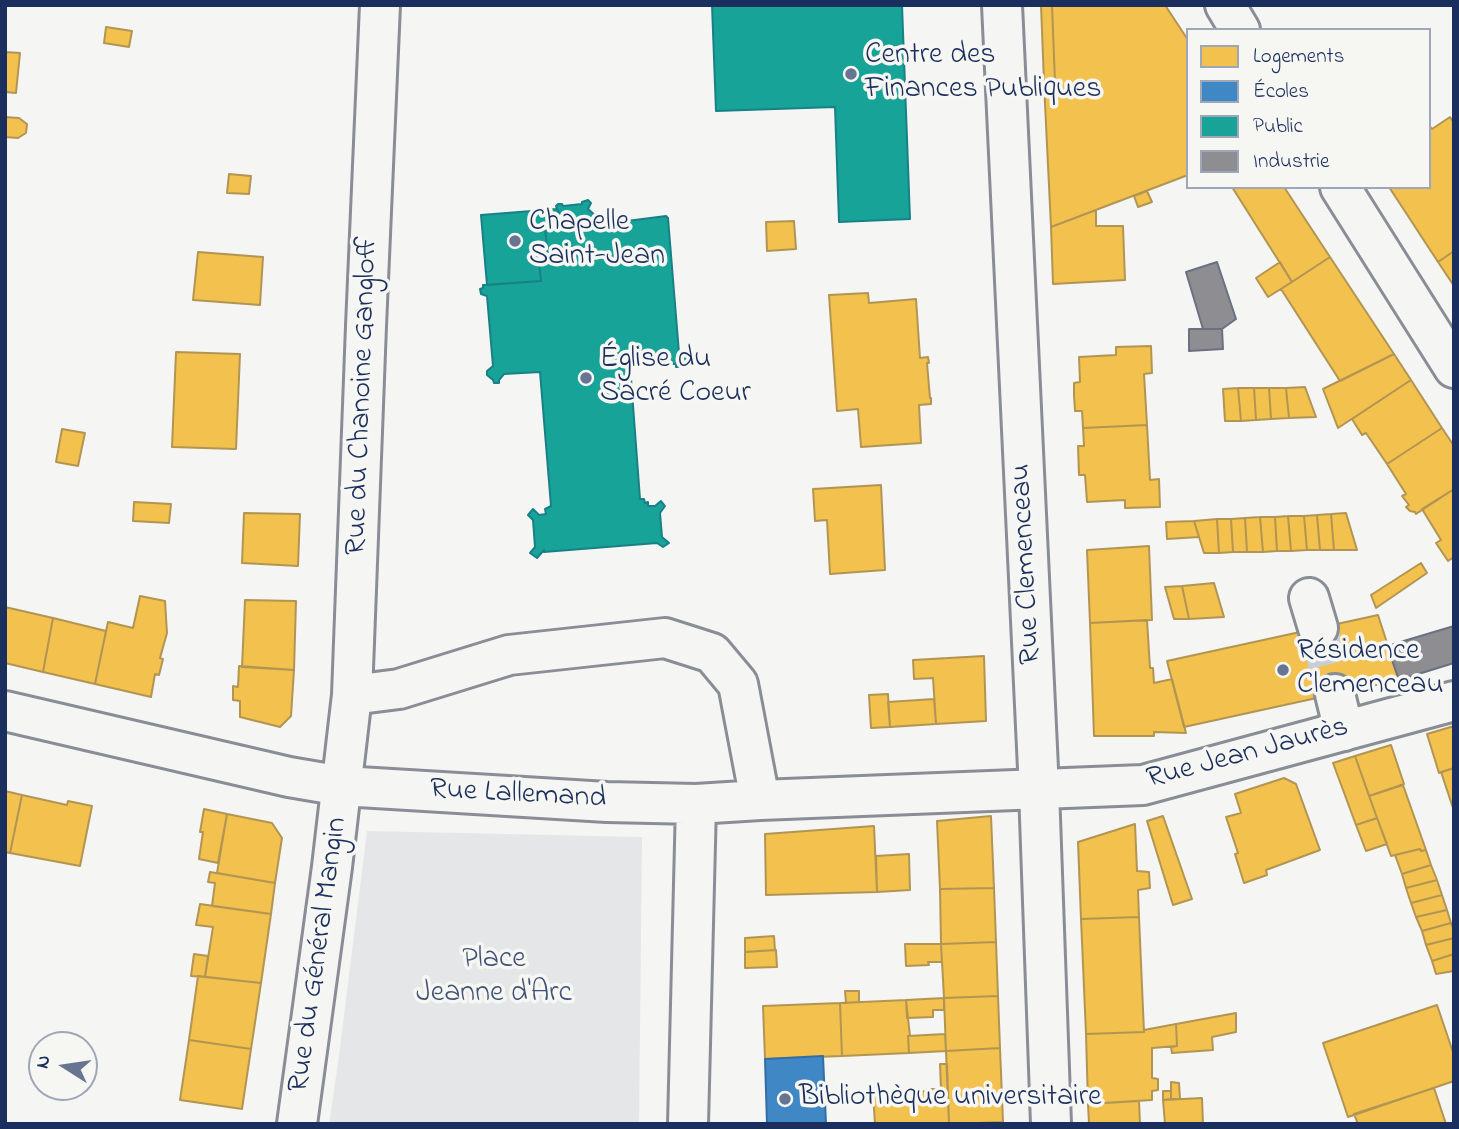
<!DOCTYPE html>
<meta charset="utf-8">
<style>
body{margin:0}
#map{position:relative;width:1459px;height:1129px;overflow:hidden;background:#f5f5f3;font-family:"Indie Flower",sans-serif}
canvas{display:block}
.frame{position:absolute;inset:0;border:7px solid #1b2f5e;pointer-events:none}
.legend{position:absolute;left:1186px;top:28px;width:245px;height:161px;box-sizing:border-box;background:#f6f6f2;border:2px solid #9ea6b7;margin:0;padding:9px 12px;list-style:none;font-size:21px;color:#1b2f5e}
.legend li{display:flex;align-items:center;gap:14px;height:35px}
.legend b{width:35px;border:2px solid #9ea6b7}
.north{position:absolute;left:28px;top:1031px;width:70px;height:70px;box-sizing:border-box;background:#f6f6f2;border:2px solid #9ea6b7;border-radius:50%;rotate:282deg;font-size:19px;font-weight:700;line-height:28px;text-align:center;color:#1b2f5e}
.north::after{content:'';display:block;margin:auto;width:24px;height:32px;background:#677492;clip-path:polygon(50% 0,100% 100%,50% 72%,0 100%)}
</style>
<div id="map">
<canvas width="1459" height="1129"></canvas>
<div class="frame"></div>
<ul class="legend">
<li><b style="height:19px;background:#f2c14e"></b>Logements</li>
<li><b style="height:19px;background:#3f88c5"></b>Écoles</li>
<li><b style="height:19px;background:#17a398"></b>Public</li>
<li><b style="height:19px;background:#8d8d92"></b>Industrie</li>
</ul>
<div class="north">N</div>
</div>
<script>
const ctx = document.querySelector('canvas').getContext('2d');
ctx.lineJoin = 'round';
function fillPath(path, color) { ctx.fillStyle = color; ctx.fill(path, 'evenodd'); }
function trace(path, color, width, dash) { ctx.strokeStyle = color; ctx.lineWidth = width; ctx.lineCap = dash ? 'butt' : 'round'; ctx.setLineDash(dash || []); ctx.stroke(path); }
function write(font, color, halo, rows, align = 'center') {
  ctx.font = font + ' "Indie Flower",sans-serif'; ctx.lineWidth = 7; ctx.setLineDash([]); ctx.textBaseline = 'middle'; ctx.strokeStyle = halo; ctx.fillStyle = color; for (const [text, x, y, turn = 0] of rows) {
    ctx.save(); ctx.translate(x, y); ctx.rotate((+turn || 0) * Math.PI / 180); ctx.textAlign = isNaN(turn) ? turn : align; if (halo) ctx.strokeText(text, 0, 0); ctx.fillText(text, 0, 0); ctx.restore();
  }
}
fillPath(new Path2D(`
 M367,831l275,6 -3,287h-310l9,-61z`), '#e4e6e7');
const homes = new Path2D(`
 M1041,5h11l3,77 -11,1z
 M1052,5h113l23,35v135l-137,52 -7,-144 11,-1z
 M106,27l26,4 -3,16 -25,-4z
 M5,52l15,1 -4,40 -11,-1z
 M5,117l14,1 8,6 -1,9 -8,5 -13,-1z
 M1450,117l4,6v128l-16,11 -49,-75h40v-62l3,4z
 M229,174l22,2 -2,18 -22,-1z
 M1232,187h52l46,70 -38,25z
 M1147,191l5,11 -14,5 -4,-11z
 M1096,210v16h27l2,54 -72,4 -2,-57z
 M794,221l2,28 -29,2 -1,-29z
 M1454,251v35l-16,-24z
 M198,252l65,5 -3,48 -67,-5z
 M1330,257l64,97 -54,27 -59,-92z
 M1280,262l12,20 -24,15 -12,-19z
 M868,293l1,10 47,-4 4,59 8,-1 1,6h-2l3,35h1v6l-12,1 2,38 -60,4 -3,-38 -21,2 -8,-116z
 M1151,346l1,27 -8,1 3,51 -64,3 -1,-17h-7l-1,-16v-12l6,-1 -1,-25 37,-2v-8z
 M176,352l64,2 -4,95 -64,-2z
 M1394,354l17,26 -73,48 -15,-39z
 M1411,380l31,48 -55,36 -21,-31 -4,2 -10,-16z
 M1305,387l11,30 -27,1 -3,-30z
 M1238,388h16l2,32 -15,1z
 M1238,388l3,33h-16l-2,-32z
 M1254,388h15l2,31 -15,1z
 M1269,388h17l3,30 -18,1z
 M1147,425l3,55 9,-1 1,28 -35,1v-8l-38,2 -2,-27h-6l-1,-29h6l-1,-18z
 M1442,428l12,18v43l-38,25 -1,-2 -5,-1 -4,-4 3,-2 -7,-9 4,-2 -19,-30z
 M62,429l23,4 -7,33 -22,-4z
 M881,485l4,85 -55,4 -3,-54 -12,1 -2,-32z
 M1454,489v68l-6,4 -12,-18 5,-3 -19,-31z
 M134,502l37,2 -2,19 -36,-2z
 M244,513l56,1 -2,52 -56,-3z
 M1346,513l11,37h-23l-3,-36z
 M1331,514l3,36h-14l-3,-35z
 M1317,515l3,35h-13l-3,-34z
 M1288,516l3,35h-14l-2,-34z
 M1288,516h16l3,34 -16,1z
 M1260,517h15l2,34 -14,1z
 M1260,517l3,35h-16l-2,-34z
 M1245,518l2,34h-14l-2,-33z
 M1217,519h14l2,33 -14,1z
 M1217,519l2,34h-15l-10,-32z
 M1194,521l5,16 -32,2 -1,-17z
 M1149,546l3,74 -62,3 -3,-73z
 M1421,563l6,10 -51,35 -5,-13z
 M1214,583l10,34 -35,2 -7,-33z
 M1182,586l7,33h-15l-9,-32z
 M140,596l25,5 2,32 -7,25 3,1 -4,16 -4,-1 -4,23 -56,-13 13,-62 25,6z
 M245,600l51,1 -2,69 -52,-3z
 M5,607l48,11 -10,54 -38,-9z
 M1378,615l21,65 -215,47 -17,-66z
 M53,618l53,13 -11,53 -52,-12z
 M1147,620l3,48h3l1,15 18,-4 14,54 -32,-1v4h-60l-4,-113z
 M984,656l2,65 -50,3 -3,-46 -19,1 -1,-19z
 M239,666l55,4 -3,46 -11,11 -40,-10v-16l-7,-1v-14l5,1z
 M888,694l2,33 -19,1 -2,-33z
 M934,699l2,25 -46,3 -2,-25z
 M1454,726v42l-15,5 -12,-39z
 M1391,745l13,39 -35,12 -14,-40z
 M1355,756l22,62 -21,7 -23,-62z
 M1454,768v43l-13,-39z
 M1284,778l12,6 24,66 -54,20 1,5 -23,8 -9,-29 3,-1 -12,-36 15,-4 -6,-19z
 M1403,785l23,65 -5,1 -1,-2 -29,7 -22,-60z
 M5,791l17,4 -12,58 -5,-1z
 M22,795l45,10 1,-4 24,5 -12,60 -70,-13z
 M204,809l23,5 -9,49 -19,-4 4,-27h-3z
 M227,814l45,9 10,15 -7,45 -58,-10z
 M991,816l3,72 -54,1 -3,-68z
 M1163,816l29,83 -19,6 -26,-84z
 M1377,818l10,26 -21,7 -10,-26z
 M1135,824l2,47 12,1 1,16 -12,2 1,27 -58,2 -3,-77z
 M874,826l3,66 -111,3 -1,-61z
 M1420,849l1,2 5,-1 5,15 -29,9 -7,-19z
 M909,854l1,36 -33,2 -1,-36z
 M1431,865l6,15 -31,8 -4,-14z
 M210,872l65,11 -4,31 -59,-8 3,-23 -7,-1z
 M1437,880l5,15 -31,8 -5,-15z
 M994,888l2,54 -55,2 -1,-55z
 M1442,895l5,15 -31,7 -5,-14z
 M200,904l71,10 -10,69 -56,-6 8,-50 -17,-2z
 M1447,910l4,13 -29,8 -6,-14z
 M1139,917l5,115 -58,2 -5,-115z
 M1451,923l3,7v8l-28,7 -4,-14z
 M774,936l1,14 -30,2v-14z
 M1454,938v16l-22,7 -6,-16z
 M996,942l2,54 -54,2 -3,-54z
 M905,944h36l1,18h-14l1,3 -23,1z
 M776,950l1,17 -32,1v-16z
 M194,954l14,2 -3,21 -14,-1z
 M1454,954v17l-18,3 -4,-13z
 M198,976l63,7 -10,66 -62,-9z
 M845,991h14v11l-13,1z
 M998,996l2,52 -54,3 -2,-53z
 M944,998v12h-11v7l-26,1 -1,-18z
 M906,1000l4,36h-2l1,17 -67,3 -2,-53z
 M840,1003l2,53 -77,3 -2,-53z
 M1437,1005l17,50v26l-106,36 -25,-74z
 M1236,1013v19l-24,5 1,13 -41,3 -1,-6 6,-1 -1,-22z
 M1176,1024l1,22 -25,2v30l6,1v11l-6,1v9l-64,4 -2,-70 58,-2v-2z
 M945,1034l1,17 -37,2 -1,-17z
 M189,1040l62,9 -9,60 -62,-9z
 M1000,1048l3,74 -54,2 -3,-73z
 M940,1064h7l2,60h-74l-2,-30 55,-3 -1,-2h14z
 M1171,1082l8,1 1,16h-9z
 M1434,1088l12,36h-88l-4,-10z
 M1163,1091h8v8l-8,1z
 M1202,1098l1,26h-38l-2,-24z
 M1139,1101l1,23h-51l-1,-20z`);
fillPath(homes, '#f2c14e');
trace(homes, '#b29553', 2);
const schools = new Path2D(`
 M823,1056l3,68h-59l-2,-65z`);
fillPath(schools, '#3f88c5');
trace(schools, '#346da6', 2);
const public = new Path2D(`
 M712,5h190l8,214 -71,3 -4,-115 -119,4z
 M588,200l3,3 -3,6 17,15 10,-1 2,-3 2,2 47,-6 2,2 11,135h2v3l5,-1v6h-2v2h-4l1,4h-5v-3h-4v-3l-42,4 10,134h4l1,4 3,-1v4h7l6,-5 4,5 -5,7 2,24 7,6 -6,4 -6,-4 -113,9v-2l-7,8 -7,-5 5,-6 -2,-27 -5,-5 5,-6 6,6 7,-1 -1,-5 6,-3 -11,-134 -36,2 -5,6v3h-5l-1,-3 -6,-5v-4l6,-5 -6,-70 -6,-2 -1,-5 3,-1v-3l58,-4 -3,-28h10l-3,-24 14,-16 -3,-7 2,-2h4l1,2 19,-2v-2z
 M557,209l2,4 -14,16 3,24h-10l3,28 -54,4 -6,-70z`);
fillPath(public, '#17a398');
trace(public, '#188087', 2);
const industry = new Path2D(`
 M1217,262l19,57 -14,10h-19l-17,-57z
 M1189,329h33l1,20 -34,2z
 M1454,626v37l-55,17 -12,-34z`);
fillPath(industry, '#8d8d92');
trace(industry, '#6b7182', 2);
trace(new Path2D(`
 M1318,628l17,66`), '#c9cdd5', 38, [38, 19]);
const minor = new Path2D(`
 M1309,598l9,30
 M1335,694l9,37
 M352,695l47,-6 110,-34 156,-17 47,15 26,31 22,116
 M5,711l284,66 53,9 265,16 89,2 64,-4 383,-15 311,-84
 M297,1124l35,-257 20,-172 14,-369 14,-321
 M688,1124l8,-320`);
const major = new Path2D(`
 M1002,5l37,785 12,334
 M1225,5l15,25
 M1340,187l114,181`);
trace(minor, '#898d95', 44);
trace(major, '#898d95', 44);
trace(minor, '#f5f5f3', 38);
trace(major, '#f5f5f3', 38);
for (const [x, y, r, color] of [
 [851,74,7,"#677492"],
 [515,241,7,"#677492"],
 [586,378,7,"#677492"],
 [1283,670,7,"#677492"],
 [785,1099,7,"#677492"]
]) { const dot = new Path2D(); dot.arc(x, y, r, 0, 2 * Math.PI); ctx.fillStyle = color; ctx.fill(dot); trace(dot, '#f6f6f2', 2.5); }
write('30px', '#1b2f5e', '#f6f6f2', [
 ["Centre des",865,57],
 ["Finances Publiques",865,91],
 ["Chapelle",529,224],
 ["Saint-Jean",529,258],
 ["Église du",600,361],
 ["Sacré Coeur",600,395],
 ["Résidence",1297,653],
 ["Clemenceau",1297,687],
 ["Bibliothèque universitaire",799,1099]
], 'left');
write('30px', '#1b2f5e', '#f6f6f2', [
 ["Rue du Chanoine Gangloff",364,396,-88],
 ["Rue Clemenceau",1028,564,-93],
 ["Rue Jean Jaurès",1248,755,-15],
 ["Rue Lallemand",518,796,3],
 ["Rue du Général Mangin",320,955,-82]
]);
write('30px', '#405177', '#f6f6f2', [
 ["Place",494,961],
 ["Jeanne d'Arc",494,995]
]);
</script>
